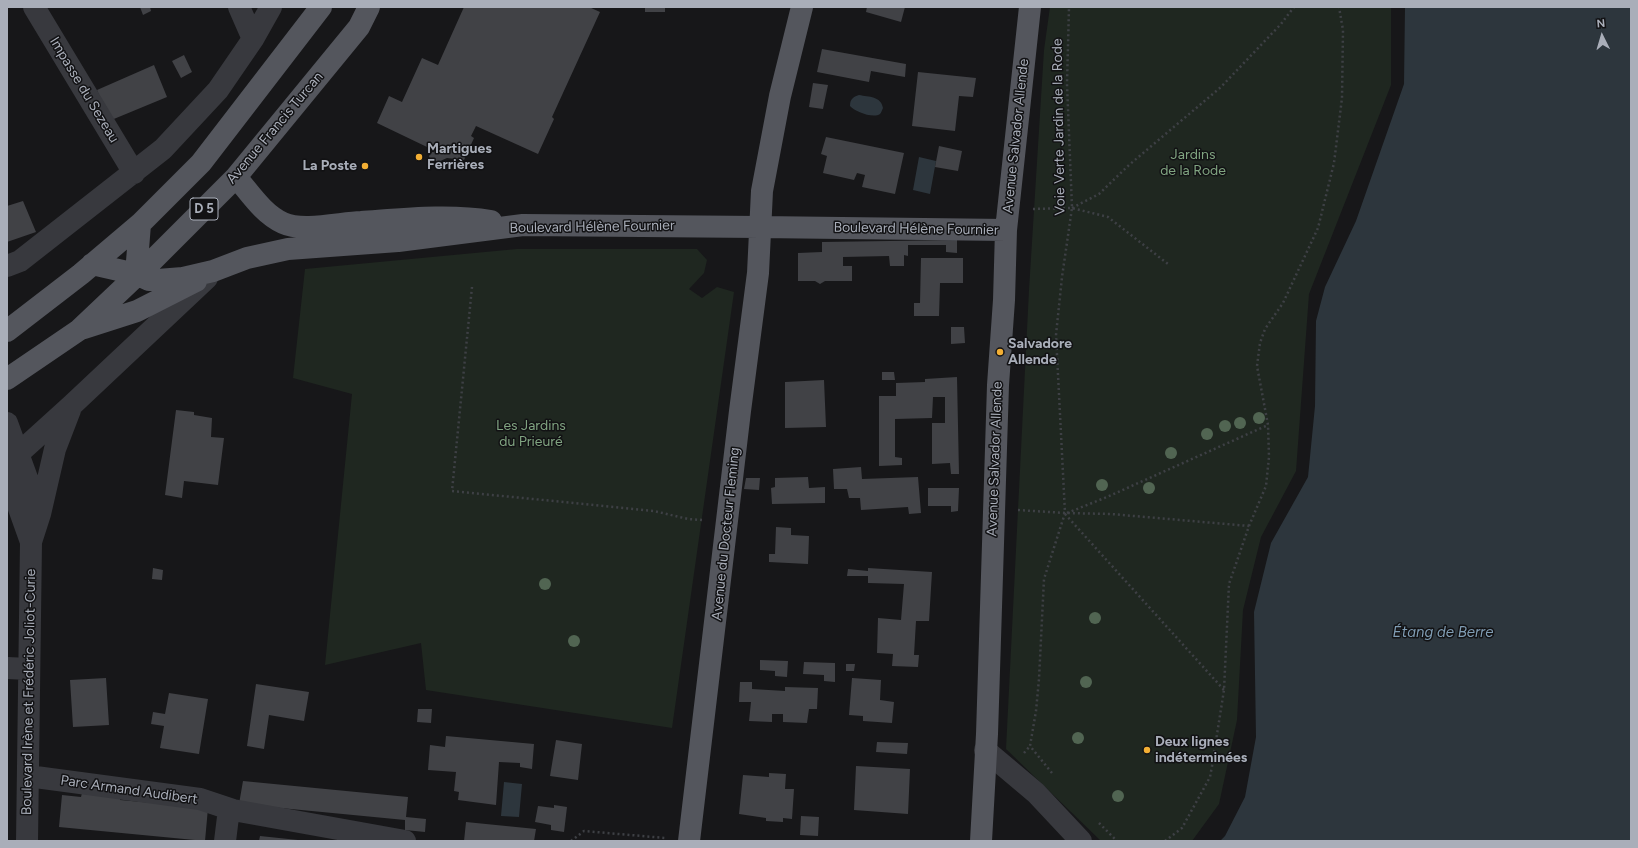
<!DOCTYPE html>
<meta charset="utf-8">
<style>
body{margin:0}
#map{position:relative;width:1638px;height:848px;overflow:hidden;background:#171719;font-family:Figtree,sans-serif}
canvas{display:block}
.frame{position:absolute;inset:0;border:8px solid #a9aeb9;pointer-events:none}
.north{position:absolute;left:1582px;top:16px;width:40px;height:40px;-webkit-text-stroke:3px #121214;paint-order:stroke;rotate:355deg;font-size:11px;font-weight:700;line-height:16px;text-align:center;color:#a9aeb9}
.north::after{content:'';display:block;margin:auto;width:14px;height:18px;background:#a9aeb9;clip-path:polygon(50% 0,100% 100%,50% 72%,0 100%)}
</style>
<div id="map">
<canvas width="1638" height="848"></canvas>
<div class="frame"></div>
<div class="north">N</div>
</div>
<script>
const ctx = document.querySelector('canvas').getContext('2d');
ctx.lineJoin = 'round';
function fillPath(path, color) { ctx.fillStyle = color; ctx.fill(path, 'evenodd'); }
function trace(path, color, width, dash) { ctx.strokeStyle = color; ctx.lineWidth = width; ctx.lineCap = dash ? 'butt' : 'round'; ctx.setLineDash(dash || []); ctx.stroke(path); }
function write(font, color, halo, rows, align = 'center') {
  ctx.font = font + ' Figtree,sans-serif'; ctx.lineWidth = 3; ctx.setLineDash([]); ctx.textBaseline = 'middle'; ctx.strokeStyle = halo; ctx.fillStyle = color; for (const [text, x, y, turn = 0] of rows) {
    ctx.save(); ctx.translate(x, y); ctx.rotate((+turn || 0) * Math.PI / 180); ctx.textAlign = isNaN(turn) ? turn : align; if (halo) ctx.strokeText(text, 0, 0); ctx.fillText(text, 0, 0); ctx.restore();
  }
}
fillPath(new Path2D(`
 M1050,7h341v78l-82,209 -13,177 -35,66 -18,73 -6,110 -18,84 -27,37h-91l-95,-92 23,-459 15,-240z
 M517,249h180l10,11 -3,13 -15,16 13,9 15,-11 17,5 -62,436 -246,-38 -5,-47 -96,22 27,-271 -59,-16 12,-109z`), '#1f2720');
fillPath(new Path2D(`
 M1405,7h226v834h-411l5,-5 20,-39 11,-60 -2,-125 17,-69 37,-66 7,-71 1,-85 9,-34 31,-66 48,-137z
 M859,95c10,2 22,1 24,13 -1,2 -2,5 -3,6 -7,5 -26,-3 -30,-8 0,-7 3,-9 9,-11z
 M919,157l17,4 -6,33 -17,-4z
 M504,782l18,2 -3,33 -18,-1z`), '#2d363d');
fillPath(new Path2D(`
 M140,7h10l1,4 -8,4z
 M464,7h125l11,5 -48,105 2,2 -16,35 -62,-28 -5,10 3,2 -10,22 -17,-2 -9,4 -8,-3 -1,-3 4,-5 -6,-4 -50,-24 12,-27 13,6 20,-44 16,7z
 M645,7h20v5h-20z
 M867,7h38l-4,15 -35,-10z
 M822,49l84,15 -1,13 -34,-6 -2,11 -52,-10z
 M184,55l8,17 -11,6 -9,-17z
 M154,65l13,32 -58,24 -12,-31z
 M918,72l58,6 -3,19 -14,-1 -4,35 -43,-5z
 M813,83l15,2 -5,24 -14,-2z
 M826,137l78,16 -9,41 -33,-7 3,-12 -8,-2 -3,7 -31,-7 4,-17 -6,-2z
 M939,146l23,5 -4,20 -23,-4z
 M23,201l13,31 -29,10v-36z
 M957,240v13l-11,-1v-7h-38v11l-4,-1v11h-14l-1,-10 -46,1v9h9v15h-27l-5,3 -5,-3h-17v-28l24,-1v-10z
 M921,258h42v25h-23l-1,33h-25v-13h6z
 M951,327h13l1,16 -14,1z
 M882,372h12l1,8h-13z
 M957,377l2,97h-8l-1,-11 -18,1v-41h13v-26h-12l-1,21 -37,1v38l7,1v7l-23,1v-70h17v-13l29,-1v-3z
 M824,380l2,47 -41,1v-46z
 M176,410l18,2v3l18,3 -1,19 13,1 -6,47 -34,-4 -2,17 -17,-3z
 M861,467l1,12 56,-2 3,36 -12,1 -1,-7 -47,3 -1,-12h-11l-2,-9h-13l-1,-20z
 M808,477l1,11 16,-1v16l-53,1 -1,-16 4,-1v-9z
 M746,478h14l-1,12 -15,-1z
 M928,488h31l-1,23 -7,1v-6h-23z
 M776,527l15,1v7l18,1 -1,28 -39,-2v-8h6z
 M153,568l10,2 -1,10 -10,-1z
 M868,568l64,4 -3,49h-13l-2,34h5l-1,12 -26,-1 1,-12 -16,-1 1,-35 23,2 3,-36 -36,-1v-7h-21l1,-7 20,2z
 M760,660l28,1 -1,16 -12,-1v-5l-15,-1z
 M804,662l31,1v19l-11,-1v-6l-21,-1z
 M846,664h9l-1,7h-8z
 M106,678l3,47 -36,2 -3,-47z
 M852,678l29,2 -1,20 14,2 -2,21 -29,-2v-5l-14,-1z
 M740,682h12v7l33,2v-4l33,1 -1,21h-8l-2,14 -24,-1v-8h-11v8l-23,-1 2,-19h-12z
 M256,684l53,8 -5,29 -35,-6 -5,34 -17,-3z
 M169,693l39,6 -9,55 -39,-6 4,-22 -13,-2 2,-12 12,2z
 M418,709h14l-1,14 -14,-1z
 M446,736l88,8 -2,25 -12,-2v-4l-21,-1 -3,43 -38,-5 1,-8 -5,-1 2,-19 -28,-2 2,-25 15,2z
 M556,740l26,4 -4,36 -28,-4z
 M877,742l31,1 -1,11 -31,-2z
 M856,766l54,3 -2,45 -54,-4z
 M769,773l17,1 -1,15h9l-2,30 -9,-1v4l-17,-1v-3l-27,-4 4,-39 26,2z
 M243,781l165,16 -2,20 20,2 -1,13 -20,-2v-10l-166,-16z
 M82,793l38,3v4l88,8 -3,33 -146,-14 3,-32 19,2z
 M554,805l13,2 -3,25 -13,-2v-5l-16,-3 3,-16 16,2z
 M801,816l18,1 -1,19 -18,-1z
 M466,822l70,7 -2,12h-70z
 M260,836l38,4v1h-39z`), '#414246');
trace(new Path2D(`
 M1072,208l27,-14 30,-29 92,-78 60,-63 13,-17
 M1033,209l39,-1 36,9 60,47
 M472,287l-20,204 202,20 34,8 14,1
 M1018,510l47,3 46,1 138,12
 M1067,513l40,-16 161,-72
 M1065,514l159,176
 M1024,753l6,-7
 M1052,773l-22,-27 6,-35 3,-32 5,-100 21,-66 -9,-178 6,-58 10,-69 -5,-124 2,-77
 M1099,823l18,18
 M571,841l13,-10 81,7
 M1165,841l17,-13 28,-51 2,-11 12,-76 5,-106 20,-58 17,-40 3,-29 -1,-32 -11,-59 3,-23 5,-14 18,-26 35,-75 16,-65 8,-65 1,-68 -4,-23`), '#3e4045', 2.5, [2, 3]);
trace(new Path2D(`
 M34,7l100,166
 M239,7l14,32
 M7,266l13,-5 143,-112 55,-59 35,-51 18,-32
 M7,423l33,91 -9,28 -4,299
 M8,463l64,-58 135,-127
 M7,475l24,67
 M40,514l15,-65 15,-39
 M7,668l22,1
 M985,750l51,43 45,48
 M28,776l172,23 33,11 172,31
 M225,841l4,-32`), '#38393e', 22);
trace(new Path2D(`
 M236,177c14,16 27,37 47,46 19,9 56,0 78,-1 43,-3 88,-8 130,-1
 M92,264l44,10 13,6h9l25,-2 30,-7 34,-13 41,-9 110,-8 125,-16 237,2 246,3
 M136,274l4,-50
 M84,328l53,-17 59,-30
 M7,331l74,-57 59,-50 61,-61 120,-156
 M7,379l72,-49 75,-71 82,-82 123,-150 10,-20
 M689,841l51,-430 18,-138 4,-82 18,-95 22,-89
 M981,841l6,-107 11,-349 6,-85 2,-70 24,-223`), '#54565d', 22);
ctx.fillStyle = '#516552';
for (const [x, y] of [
 [1259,418],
 [1240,423],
 [1225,426],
 [1207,434],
 [1171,453],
 [1102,485],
 [1149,488],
 [545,584],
 [1095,618],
 [574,641],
 [1086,682],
 [1078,738],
 [1118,796]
]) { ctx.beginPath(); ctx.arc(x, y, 6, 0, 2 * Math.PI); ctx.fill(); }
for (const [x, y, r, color] of [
 [419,157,4,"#f3af34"],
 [365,166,4,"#f3af34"],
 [1000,352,4,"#f3af34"],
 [1147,750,4,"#f3af34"]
]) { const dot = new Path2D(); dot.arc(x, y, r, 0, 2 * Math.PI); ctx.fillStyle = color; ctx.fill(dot); trace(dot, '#121214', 1.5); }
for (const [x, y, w] of [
 [204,209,28]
]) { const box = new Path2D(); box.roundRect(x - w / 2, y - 11, w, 22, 3); ctx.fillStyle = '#121214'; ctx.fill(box); trace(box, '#a9aeb9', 1); }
write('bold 13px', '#a9aeb9', null, [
 ["D 5",204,209]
]);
write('14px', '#a9aeb9', '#121214', [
 ["Impasse du Sezeau",84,90,59],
 ["Voie Verte Jardin de la Rode",1059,127,-91],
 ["Avenue Francis Turcan",275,128,-50],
 ["Avenue Salvador Allende",1016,136,-84],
 ["Boulevard Hélène Fournier",592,227,-1],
 ["Boulevard Hélène Fournier",916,229,1],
 ["Avenue Salvador Allende",995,459,-88],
 ["Avenue du Docteur Fleming",726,534,-84],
 ["Boulevard Irène et Frédéric Joliot-Curie",29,692,-89],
 ["Parc Armand Audibert",129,790,8]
]);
write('bold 14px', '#a9aeb9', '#121214', [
 ["Martigues",427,149],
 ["Ferrières",427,165],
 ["La Poste",357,166,"right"],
 ["Salvadore",1008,344],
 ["Allende",1008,360],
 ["Deux lignes",1155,742],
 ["indéterminées",1155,758]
], 'left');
write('14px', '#80a481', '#121214', [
 ["Jardins",1193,155],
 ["de la Rode",1193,171],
 ["Les Jardins",531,426],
 ["du Prieuré",531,442]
]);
write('italic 15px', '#809db4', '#121214', [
 ["Étang de Berre",1443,633]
]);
</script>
